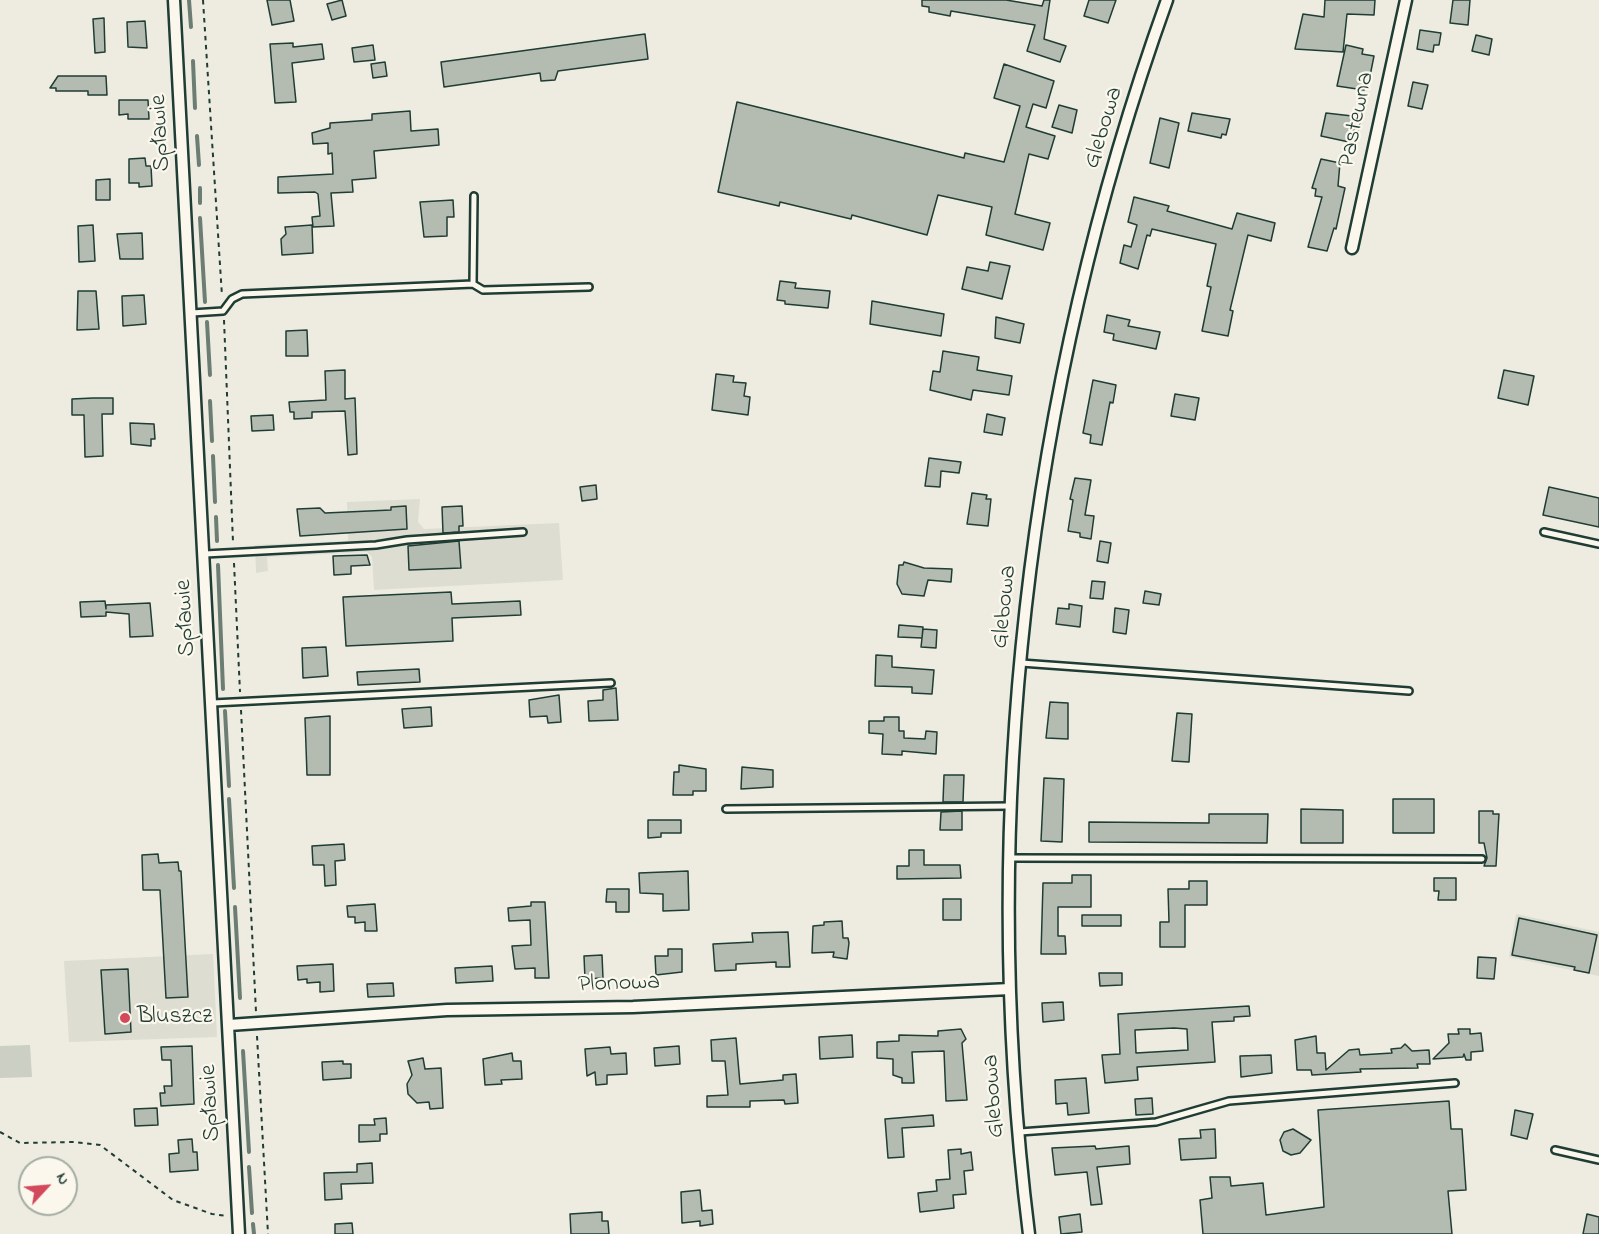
<!DOCTYPE html>
<meta charset="utf-8">
<style>
body{margin:0}
#map{position:relative;width:1599px;height:1234px;overflow:hidden;background:#eeece1;font-family:"Indie Flower",sans-serif}
canvas{display:block}
.north{position:absolute;left:18px;top:1156px;width:60px;height:60px;box-sizing:border-box;background:#fbf7ec;border:2px solid #a3ada2;border-radius:50%;rotate:64deg;font-size:16px;font-weight:700;line-height:24px;text-align:center;color:#1f3d34}
.north::after{content:'';display:block;margin:auto;width:21px;height:27px;background:#d1495b;clip-path:polygon(50% 0,100% 100%,50% 72%,0 100%)}
</style>
<div id="map">
<canvas width="1599" height="1234"></canvas>
<div class="north">N</div>
</div>
<script>
const ctx = document.querySelector('canvas').getContext('2d');
ctx.lineJoin = 'round';
function fillPath(path, color) { ctx.fillStyle = color; ctx.fill(path, 'evenodd'); }
function trace(path, color, width, dash) { ctx.strokeStyle = color; ctx.lineWidth = width; ctx.lineCap = dash ? 'butt' : 'round'; ctx.setLineDash(dash || []); ctx.stroke(path); }
function write(font, color, halo, rows, align = 'center') {
  ctx.font = font + ' "Indie Flower",sans-serif'; ctx.lineWidth = 4.5; ctx.setLineDash([]); ctx.textBaseline = 'middle'; ctx.strokeStyle = halo; ctx.fillStyle = color; for (const [text, x, y, turn = 0] of rows) {
    ctx.save(); ctx.translate(x, y); ctx.rotate((+turn || 0) * Math.PI / 180); ctx.textAlign = isNaN(turn) ? turn : align; if (halo) ctx.strokeText(text, 0, 0); ctx.fillText(text, 0, 0); ctx.restore();
  }
}
fillPath(new Path2D(`
 M420,499l-2,23 6,7 135,-6 4,57 -189,10 -2,-33 -5,-5 -100,5 1,14 -12,2 -1,-28 93,-4 -1,-39z
 M1516,914l83,18v44l-90,-19z
 M213,954l4,83 -148,5 -5,-81z`), '#ddddd2');
fillPath(new Path2D(`
 M30,1045l2,32 -32,1v-32z`), '#cbcfc4');
trace(new Path2D(`
 M189,0l2,27
 M193,61l2,47
 M197,136l2,29
 M200,188v15
 M200,218l5,84
 M207,322l3,53
 M210,401l2,40
 M213,456l2,46
 M216,517l1,24
 M218,565l5,124
 M225,711l4,75
 M229,799l5,89
 M235,907l5,91
 M243,1051l6,101
 M249,1167l3,46
 M253,1224l1,10`), '#6c7d74', 4);
const building = new Path2D(`
 M267,0h23l4,21 -22,4z
 M342,0l4,16 -14,4 -5,-16z
 M922,0h84l36,6 2,-6h6l-6,39 22,7 -6,16 -33,-11 8,-26 -84,-14 -1,5 -21,-4v-5l-7,-1z
 M1089,0h27l-8,23 -24,-7z
 M1325,0h50l-1,15 -27,-1 -4,38 -48,-3 8,-35 21,3z
 M1453,0h17l-2,25 -18,-2z
 M104,18l1,34 -10,1 -2,-34z
 M145,21l2,27 -19,-1 -1,-25z
 M1420,30l21,3 -2,12h-5l-1,7 -16,-3z
 M645,34l3,25 -90,12 -3,9 -14,1 -1,-8 -96,14 -3,-25z
 M1476,35l16,4 -3,16 -17,-4z
 M293,43v4l29,-3 2,15 -32,4 4,39 -21,1 -5,-59z
 M373,45l2,15 -21,2 -2,-14z
 M1346,45l17,4 -1,5 12,2 -5,25 -3,-1 -2,10 -27,-4z
 M385,62l2,14 -14,2 -2,-14z
 M1004,64l50,17 -8,27 -13,-4 -7,23 29,9 -7,23 -19,-5 -14,60 35,9 -7,27 -57,-15 6,-28 -54,-12 -11,40 -75,-20 -1,4 -71,-17 -1,4 -61,-14 19,-90 227,56 1,-5 39,9 16,-56 -26,-8z
 M58,76h48l1,19h-19v-4h-32v-3h-6z
 M1413,82l15,3 -6,24 -14,-3z
 M119,100h29l1,19h-21v-5l-9,1z
 M1059,105l18,5 -5,23 -20,-6z
 M410,111l1,20 27,-2 1,16 -65,6 2,27 -24,2 1,12 -22,1 3,33 -21,1 -1,-10 8,-1 -2,-22 -3,-2 -37,1v-16l55,-3 -1,-21 -4,1v-11l-15,1 -1,-11 18,-5v-5l42,-3v-6z
 M1192,113l38,6 -4,16 -4,-1 -1,4 -33,-7z
 M1326,113l35,4 -3,14 -6,-1 -3,12 -28,-6z
 M1160,118l19,5 -10,45 -19,-5z
 M145,158l1,8h5l1,20 -13,1v-4h-10v-24z
 M1321,159l19,4 -2,23 7,2 -9,41 -2,-1 -7,23 -19,-4 14,-50 -7,-1 1,-7 -4,-1z
 M110,179v21h-14v-20z
 M1134,197l35,9 -2,5 65,18 5,-16 38,10 -4,18 -23,-6 -18,75 3,1 -5,25 -26,-5 9,-44 -4,-1 9,-42 -64,-15 -2,7 -3,-1 -9,34 -18,-6 4,-18 7,2 6,-22 -9,-3z
 M453,200l1,17h-7v19l-23,1 -4,-35z
 M93,225l2,36 -16,1 -1,-36z
 M312,225l1,28 -31,2 -1,-16 5,-5 -1,-7z
 M142,233l1,26h-23l-3,-25z
 M990,262l20,4 -8,33 -40,-10 5,-22 21,4z
 M780,281l16,2 -1,5 35,3 -2,17 -43,-4v-3l-8,-1z
 M78,291h18l3,38 -22,1z
 M144,295l2,29 -23,2 -1,-30z
 M872,301l72,13 -3,22 -71,-12z
 M1107,315l23,5 -2,6 32,6 -4,17 -43,-9 1,-6 -10,-2z
 M996,317l28,7 -4,19 -25,-5z
 M307,330l1,26h-22v-25z
 M943,351l36,6 -2,13 35,6 -3,19 -36,-5 -2,10 -41,-10 3,-19 7,1z
 M345,370v29l10,-1 2,56 -9,1 -3,-44 -33,1v6l-18,1v-7h-4l-1,-10 37,-2 -1,-29z
 M1504,370l30,6 -6,29 -30,-7z
 M716,374l18,2 -1,6 13,1 -2,13 6,1 -2,18 -36,-5z
 M1093,380l23,5 -3,18 -3,-1 -8,43 -12,-2 1,-8 -8,-2z
 M1175,394l24,4 -4,22 -24,-4z
 M93,398h20v16h-11l1,42 -18,1 -1,-42h-12v-16z
 M987,414l18,4 -3,17 -18,-3z
 M273,415l1,15 -22,1 -1,-15z
 M130,423l24,1 1,15h-4v7l-20,-2z
 M929,458l32,4 -2,11 -18,-2 -1,16 -15,-1z
 M1075,478l16,2 -6,35 9,1 -3,23 -11,-2v-4l-12,-2 5,-31 -3,-1z
 M596,485l1,14 -15,2 -2,-14z
 M1549,487l50,11v29l-56,-12z
 M972,493l15,2 -1,4h5l-3,27 -21,-2z
 M406,506l1,23 -107,7 -3,-27 23,-1 5,5 66,-3v-3z
 M462,506l1,20h-4v6l-16,1 -1,-26z
 M459,541l2,27 -52,2 -1,-24z
 M1100,541l11,2 -3,20 -11,-2z
 M367,555l3,10 -19,1v8l-17,1 -1,-19z
 M904,562l20,6 28,1 -1,13 -23,-2 -4,16 -22,-2 -5,-10 2,-19h4z
 M1092,581l13,1 -2,17 -13,-1z
 M1145,591l16,3 -2,11 -16,-2z
 M451,592l1,12 68,-3 1,14 -69,3 1,23 -107,5 -3,-49z
 M105,601l1,8v-4l44,-2 3,33 -23,1 -1,-23 -23,-2v4l-25,1 -1,-15z
 M1069,604l13,2 -2,21 -24,-3 2,-16 11,1z
 M1115,608l14,2 -3,24 -13,-2z
 M899,625l24,2 -1,11 -24,-1z
 M923,629l14,1 -1,18 -15,-1z
 M326,647l2,29 -25,2 -1,-30z
 M876,655l16,1v11l42,3 -2,24 -20,-1v-6l-37,-1z
 M419,669l1,13 -62,3 -1,-13z
 M616,688l2,32 -29,1 -1,-20 15,-1v-10z
 M559,695l2,27 -13,1 -1,-7 -17,1 -1,-17z
 M1050,702l18,1v36l-22,-1z
 M431,707l1,19 -28,2 -2,-19z
 M1177,713l15,1 -3,48 -17,-1z
 M330,716v59h-23l-2,-57z
 M884,717h15v14h5v7l21,1 1,-8 11,1 -1,22 -34,-3v4l-20,-1 1,-20 -14,-1v-12h15z
 M679,765l27,4v22h-13v4h-20l1,-23h5z
 M742,767l31,3v17l-32,2z
 M944,775h20l-1,27h-20z
 M1044,778l20,1 -2,63 -21,-1z
 M1393,799h41v34h-41z
 M1301,809l42,1v33h-42z
 M962,811v19h-22l1,-18z
 M1479,811h14v3h6l-3,52h-12l3,-8 -3,-15h-5z
 M1209,814h59l-1,29 -178,-1v-20l120,1z
 M648,820h33v13h-20v4l-13,1z
 M344,844l1,16 -10,1 1,24 -11,1 -1,-21h-11l-1,-19z
 M909,850h15v15h36l1,13 -64,1v-13h12z
 M158,854l1,9 19,-1 1,9h2l7,126 -22,1 -6,-108h-17l-1,-35z
 M688,871l1,39 -26,1v-17l-23,-1 -1,-20z
 M1072,875h19v32h-33v29h7l1,18h-25l2,-71h29z
 M1434,878h22v22h-18l1,-9h-5z
 M1189,881h18v24h-22v42h-25v-25h9l-1,-33h21z
 M607,889h22v23h-13v-10h-10z
 M943,899h18v21h-18z
 M531,902h14l4,76h-14v-10l-20,1 -3,-23 19,-1 -1,-25 -21,1 -1,-13 23,-2z
 M375,904l2,27h-12v-9l-10,1v-6h-7l-1,-11z
 M1082,915h39v11h-39z
 M1519,918l78,17 -8,38 -15,-3 1,-3 -63,-12z
 M842,921l1,17h5l1,5 -2,16 -14,-2 1,-5 -22,1 1,-27 11,-1v-3z
 M788,932l2,35h-14v-5l-40,2v6l-21,1 -2,-27 40,-2 -1,-9z
 M668,949h14v23l-26,3 -1,-19h13z
 M602,955l1,23 -18,1 -1,-23z
 M1478,957l18,1 -2,21 -17,-1z
 M333,964l1,27 -14,1v-10l-13,1v-4l-9,1 -1,-14z
 M492,966l1,15 -37,2 -1,-15z
 M128,969l3,63 -26,2 -4,-64z
 M1099,973h23v12l-22,1z
 M393,983l1,13 -26,1 -1,-13z
 M1063,1002l1,18 -21,2 -1,-19z
 M1249,1006l1,10 -16,1v4l-22,1 3,40 -78,5 1,13 -33,3 -3,-28 18,-1 -2,-40zM1174,1028l13,1 1,21 -52,3 -1,-23z
 M961,1029l5,10 -4,4 5,57 -21,1 -2,-50 -32,1 2,31h-12v-5l-9,-3v-16l-16,-1v-16l22,-1v-6l39,1v-5z
 M1458,1029h12v5l11,-1 2,18 -12,1v8h-5l-2,-6 -1,3 -30,2 16,-16 -1,-9h11z
 M852,1035l1,22 -33,2 -1,-22z
 M1316,1036l1,17h8l1,17 23,-20 10,-1 1,6 32,-2 -1,-4 10,-1 4,-4 7,7 17,-1 1,14h-13l1,4 -58,1 1,3 -49,3 -1,-5h-14l-2,-30z
 M736,1038l4,46 43,-4v-5l13,-1 2,29 -13,1 -1,-4 -34,1v6h-43v-11l21,-1 -3,-34h-13l-1,-21z
 M192,1046l2,58 -33,2 -1,-13h5l-1,-7h8l-1,-26h-9l-1,-13z
 M679,1046l1,18 -25,2 -1,-18z
 M610,1047l1,7 15,-1 1,21 -20,1v9l-11,1 -1,-13 -8,4 -2,-27z
 M512,1053l1,8h8l1,18 -21,1 1,4 -17,1 -2,-26z
 M1271,1055l1,18 -31,4 -1,-21z
 M423,1058l2,11 16,-1 2,40 -13,1 -1,-7 -12,1 -9,-9 -1,-10 5,-9 -4,-14z
 M343,1061v3h8v14l-28,2 -1,-18z
 M1086,1078l3,35 -21,2 -1,-12 -11,1 -1,-24z
 M1152,1098l1,16 -17,1 -1,-16z
 M1449,1101l2,28h11l4,61 -18,1 4,43h-249l-3,-34 12,-2 -2,-21h20l1,9 32,-3 3,32 58,-8 -6,-97z
 M157,1108l1,17 -23,1 -1,-17z
 M1515,1110l18,4 -6,25 -16,-4z
 M933,1115l1,11 -32,2 2,29 -16,1 -3,-39z
 M386,1118l1,16h-7v7l-21,1v-17h16l-1,-6z
 M1215,1129l1,29 -35,2 -2,-21 22,-1 -1,-8z
 M1293,1129l18,11 -11,13 -9,2 -8,-4 -3,-11 4,-8z
 M192,1139l1,13h4l1,18 -28,2 -1,-18 10,-1 -1,-13z
 M1095,1146l1,3 33,-3 1,18 -33,3 5,37 -11,1 -4,-33 -32,3 -3,-27z
 M961,1149v5l10,-2 2,18 -9,1 2,23 -13,1 1,13 -34,4 -2,-19 19,-2 -1,-11 14,-1 -2,-29z
 M372,1163l1,20 -32,1 1,15 -17,1 -1,-27 33,-1v-8z
 M700,1190l2,21 10,-1 1,14 -13,2v-5l-18,2 -1,-31z
 M602,1212v9h6l1,13h-38l-1,-20z
 M1080,1214l2,18 -21,2 -2,-17z
 M1587,1214l12,3v17h-16z
 M352,1223l1,11h-18v-10z`);
fillPath(building, '#b4bbb0');
trace(building, '#1f3d34', 1.5);
const lane = new Path2D(`
 M473,284l1,-88
 M192,313l31,-2 9,-12 10,-5 231,-10 10,6 106,-3
 M1544,532l55,12
 M205,554l171,-9 31,-5 116,-8
 M1021,663l388,28
 M213,703l398,-20
 M726,809l284,-3
 M1011,858l471,1
 M1020,1132l136,-10 73,-21 226,-18
 M1555,1150l44,10`);
const street = new Path2D(`
 M174,0l65,1234
 M1352,248l54,-248
 M229,1025l218,-15 186,-3 377,-18
 M1029,1234c-52,-414 -3,-842 138,-1234`);
trace(lane, '#1f3d34', 10);
trace(street, '#1f3d34', 15);
trace(new Path2D(`
 M203,0l19,296
 M224,320l9,222
 M234,563l6,129
 M241,710l15,302
 M257,1036l11,198
 M0,1132l20,11 54,-1 26,3 73,55 39,14 15,2`), '#1f3d34', 2, [4.5, 4.5]);
trace(lane, '#fbf7ec', 5);
trace(street, '#fbf7ec', 10);
for (const [x, y, r, color] of [
 [125,1018,6,"#d1495b"]
]) { const dot = new Path2D(); dot.arc(x, y, r, 0, 2 * Math.PI); ctx.fillStyle = color; ctx.fill(dot); trace(dot, '#fbf7ec', 2); }
write('24px', '#1f3d34', '#fbf7ec', [
 ["Pastewna",1358,120,-78],
 ["Glebowa",1105,128,-73],
 ["Spławie",162,133,-93],
 ["Glebowa",1006,607,-84],
 ["Spławie",187,618,-93],
 ["Plonowa",619,985,-2],
 ["Glebowa",995,1096,-94],
 ["Spławie",212,1103,-93]
]);
write('24px', '#1f3d34', '#fbf7ec', [
 ["Bluszcz",137,1018]
], 'left');
</script>
